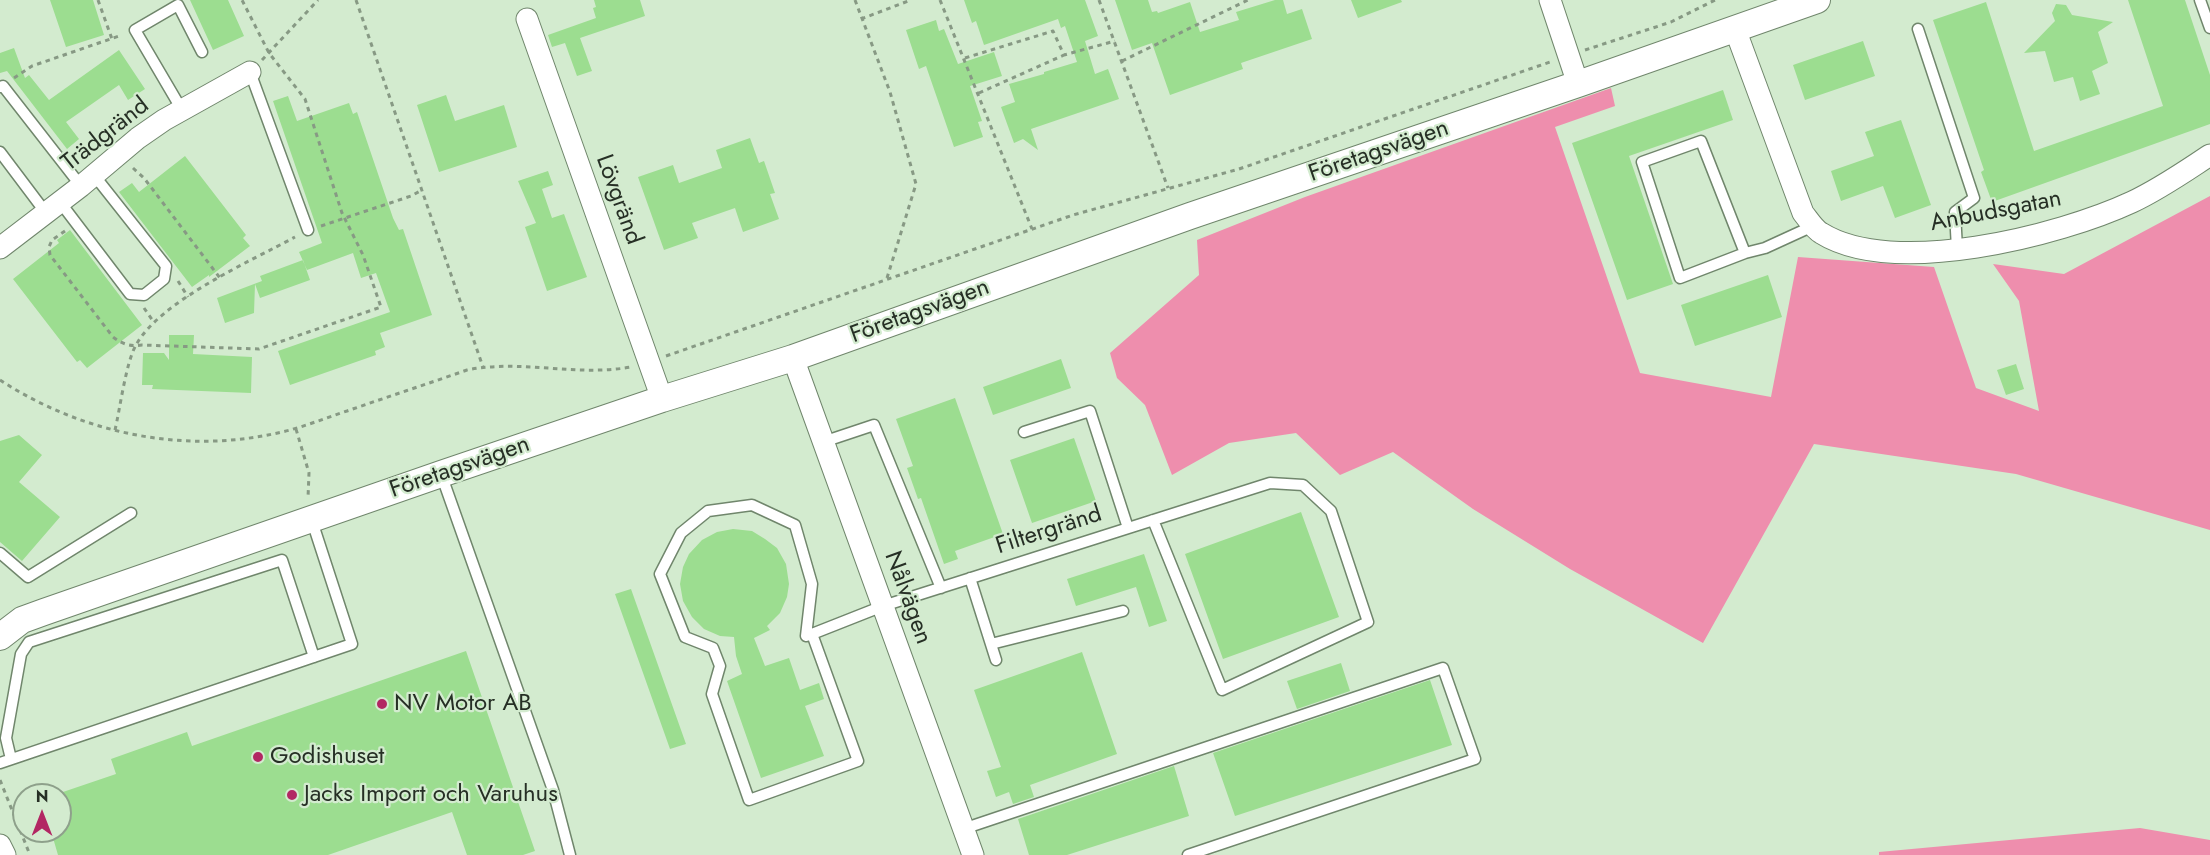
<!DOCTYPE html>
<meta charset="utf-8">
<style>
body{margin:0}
#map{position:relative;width:2210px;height:855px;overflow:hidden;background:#d3ebcf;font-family:Jost,sans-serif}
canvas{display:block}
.north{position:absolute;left:12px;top:783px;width:60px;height:60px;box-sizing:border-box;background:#d3ebcf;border:2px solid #8ea08b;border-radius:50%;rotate:0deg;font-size:16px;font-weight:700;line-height:24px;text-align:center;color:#262f25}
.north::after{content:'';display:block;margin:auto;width:21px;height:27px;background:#b22763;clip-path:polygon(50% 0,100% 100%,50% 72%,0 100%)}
</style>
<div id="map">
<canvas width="2210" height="855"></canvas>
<div class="north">N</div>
</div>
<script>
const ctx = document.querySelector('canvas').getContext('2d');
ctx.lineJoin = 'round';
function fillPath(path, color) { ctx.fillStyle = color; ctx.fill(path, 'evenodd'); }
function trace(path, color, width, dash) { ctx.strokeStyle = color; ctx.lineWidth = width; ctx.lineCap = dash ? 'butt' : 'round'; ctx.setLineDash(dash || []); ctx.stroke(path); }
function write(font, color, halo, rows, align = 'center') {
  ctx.font = font + ' Jost,sans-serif'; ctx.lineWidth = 4.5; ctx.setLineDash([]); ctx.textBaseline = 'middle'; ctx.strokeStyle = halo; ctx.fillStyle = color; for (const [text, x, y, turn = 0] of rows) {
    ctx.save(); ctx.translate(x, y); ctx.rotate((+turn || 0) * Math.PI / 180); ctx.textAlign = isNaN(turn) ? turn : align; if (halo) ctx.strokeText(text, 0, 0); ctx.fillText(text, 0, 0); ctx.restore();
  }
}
fillPath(new Path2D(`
 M1611,88l4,18 -60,21 85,246 131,24 27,-140 136,10 42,121 63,23 -20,-110 -26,-37 71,10 146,-78v334l-194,-56 -202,-30 -111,199 -133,-74 -97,-60 -80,-57 -53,23 -44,-42 -67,10 -57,32 -27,-70 -28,-27 -7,-25 89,-78 -2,-35 108,-43z
 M2140,828l70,12v15h-331v-3z`), '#ee8ead');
fillPath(new Path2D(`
 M50,0h43l11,35 -38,12z
 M190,0h38l16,36 -31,14z
 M594,0h46l5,16 -65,22 12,33 -15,5 -12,-33 -13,4 -4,-12 48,-17 -3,-10 3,-1z
 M964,0h121l13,36 -13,5 10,33 13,-5 11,30 -88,30 7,21 -15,-11 -9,4 -13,-36 14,-5 -6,-18 35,-10v-2l33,-10 -12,-36 -4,2 -3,-9 -74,26 -8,-24 -4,2z
 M1115,0h33l4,12 5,-1 1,2 32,-11 10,30 39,-12 -3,-8 39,-12h8l4,14 15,-5 10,30 -71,24 2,6 -73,26 -18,-52 -20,7z
 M1351,0h50l1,2 -44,16z
 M2128,0h57l25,75v49l-218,78 -11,-30 3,-2 -51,-150 53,-18 48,149 129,-45z
 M2056,4l10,1 6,10 41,7 -15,10 10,31 -16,8 8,23 -20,7 -7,-24 -19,5 -9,-31 -21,2 31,-32 -3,-8z
 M936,20l3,11 5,-2 14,35 36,-12 8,24 -32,10 12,35 -4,1 5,15 -29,10 -28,-81 -7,3 -13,-39z
 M1863,41l12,35 -70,24 -12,-35z
 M14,48l11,30 4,-3 20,25 70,-50 26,39 -17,11 -9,-15 -53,37 13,17 -12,10 -60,-78 -7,2v-20z
 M1723,90l10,30 -104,36 44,128 -46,16 -55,-157z
 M446,95l9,26 49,-16 13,42 -78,25 -22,-67z
 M288,96l9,25 52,-18 4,11 4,-2 36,106 6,12 4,-1 29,86 -52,18 5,14 -10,4 1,4 -86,30 -12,-34 112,-39 -14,-39 -15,5 -8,-25 -46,17 -8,-18 23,-9 -49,-142z
 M1901,120l30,85 -36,13 -12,-32 -42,15 -10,-30 43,-15 -9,-24z
 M750,138l9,25 5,-2 11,32 -5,1 9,25 -36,13 -8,-24 -43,15 6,15 -34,12 -26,-73 35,-12 6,18 43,-15 -6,-18z
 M185,156l61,79 -3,3 7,8 -41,31v-2l-17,12 -73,-95 13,-9 7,9z
 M548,171l5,14 -11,4 10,29 12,-4 23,63 -40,14 -22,-64 11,-4 -18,-42z
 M70,230l72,95 -55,43 -7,-8 -3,2 -64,-83 46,-36 -2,-3z
 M303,260l7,20 -50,18 -5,-14 -1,29 -29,10 -8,-25 45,-17 -2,-5z
 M1768,275l14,42 -87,29 -14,-41z
 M169,335h25l-1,19 59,3 -1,36 -99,-4 1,-4h-11l1,-32h21l5,7z
 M1061,359l10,29 -78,27 -10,-28z
 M2016,364l8,25 -18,6 -9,-25z
 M955,398l48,136 -48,17 3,8 -14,5 -23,-66 -3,1 -11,-31 6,-2 -17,-47z
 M19,435l23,20 -23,27 41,35 -38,44 -22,-19v-101z
 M1074,438l22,63 -64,22 -22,-63z
 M1301,512l38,105 -116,42 -38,-105z
 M733,529l19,2 13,8 12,9 9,16 3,20 -2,13 -7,16 -13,13 3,4 -16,8 11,28 24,-8 11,32 19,-7 5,16 -19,7 19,50 -63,22 -34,-97 15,-7 -6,-18 -2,-19 -14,-1 -16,-7 -12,-12 -9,-16 -3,-17 3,-17 6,-13 13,-14 15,-8z
 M1144,554l23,67 -18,6 -13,-40 -60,19 -9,-27z
 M631,589l55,155 -16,5 -55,-155z
 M466,651l69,200 -12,4h-56l-15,-43 -124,43h-270l-7,-24h9v-38l56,-19 -5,-15 76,-27 5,14z
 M1082,652l35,102 -87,31 4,12 -21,7 -4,-12 -13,5 -9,-26 14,-4 -27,-77z
 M1341,663l9,28 -53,18 -10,-28z
 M1430,680l22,65 -217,71 -22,-63z
 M1174,766l15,50 -122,39h-38l-11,-36z`), '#9cdd90');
const service = new Path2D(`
 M2200,0l10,28
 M1918,29l56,169 -19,14 2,37
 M250,72l58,158
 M0,87l3,-1 78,100
 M182,110l-47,-80 43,-25 24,47
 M0,152l46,61
 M60,202l70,92 14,1 20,-16 2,-13 -72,-91
 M1745,253l-65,25 -38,-116 59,-21 44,112 20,-5 48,-22
 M1024,432l66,-21 38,117
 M823,442l51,-17 67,163
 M441,474l112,316 17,65
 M0,553l28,24 103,-64
 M970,578l26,82
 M812,634l46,127 -109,39 -37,-106 8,-28 -7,-18 -28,-11 -25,-63 21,-41 27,-22 44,-6 43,20 17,59 -6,52 6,-2 71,-28 387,-123 33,2 28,26 37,111 -146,68 -69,-170
 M991,644l132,-33
 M11,759l-5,-21 15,-84 8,-12 253,-82 32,97
 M0,763l352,-119 -41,-126
 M963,829l480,-161 32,91 -287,96`);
const minor = new Path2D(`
 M1550,0l28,84
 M527,19l135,380
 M1735,29l68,184c5,6 11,16 18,20 72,45 238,3 311,-31 28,-13 52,-30 78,-47
 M0,248l81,-62 57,-48 26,-18 86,-48
 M793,358l180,497
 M0,845l5,10`);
const tertiary = new Path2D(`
 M0,637l22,-17 22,-8 397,-138 221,-75 131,-41 397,-142 388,-132 239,-84`);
trace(service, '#70866c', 13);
trace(minor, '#70866c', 23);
trace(tertiary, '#70866c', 28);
trace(new Path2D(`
 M98,0l14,39
 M356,0l127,367
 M855,0l35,92 26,92 -29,94
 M940,0l92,229
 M1099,0l69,188
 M861,19l50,-19
 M1585,50l86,-28 44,-22
 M965,58l88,-27 11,24 51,-14
 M262,60l56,-60
 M1122,61l126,-61
 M14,78l18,-12 90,-31
 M979,93l85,-38
 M133,168l11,10 76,100
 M321,226l90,-30 11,-6
 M65,231l-13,9 -3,7 1,8 63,82c9,7 18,10 29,8l117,4 122,-42 -18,-52 -21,-42 -37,-114 -36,-46 -27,-53
 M178,281l10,16
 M144,308l9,13
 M666,356l407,-141 166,-46 311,-107
 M0,380c83,54 185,75 282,52 22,-5 43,-14 65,-21 40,-14 80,-27 120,-41 54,-11 110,7 164,-3
 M296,429l13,44 -1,25
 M115,430c5,-21 11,-68 21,-85 24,-44 115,-84 159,-108
 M0,780l30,75`), '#879984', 3, [4.5, 4.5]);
trace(service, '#fff', 10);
trace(minor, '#fff', 21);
trace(tertiary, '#fff', 26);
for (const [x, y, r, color] of [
 [382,704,6,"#b22763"],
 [258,757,6,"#b22763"],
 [292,795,6,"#b22763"]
]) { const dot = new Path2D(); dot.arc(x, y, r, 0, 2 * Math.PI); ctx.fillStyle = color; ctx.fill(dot); trace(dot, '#d3ebcf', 2); }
write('24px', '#262f25', '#d3ebcf', [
 ["Trädgränd",106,135,-38],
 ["Företagsvägen",1379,152,-19],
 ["Lövgränd",618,200,70],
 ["Anbudsgatan",1996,212,-11],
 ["Företagsvägen",920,312,-20],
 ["Företagsvägen",460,468,-19],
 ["Filtergränd",1049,531,-18],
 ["Nålvägen",907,598,70]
]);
write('24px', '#262f25', '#d3ebcf', [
 ["NV Motor AB",394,704],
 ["Godishuset",270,757],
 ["Jacks Import och Varuhus",304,795]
], 'left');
</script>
